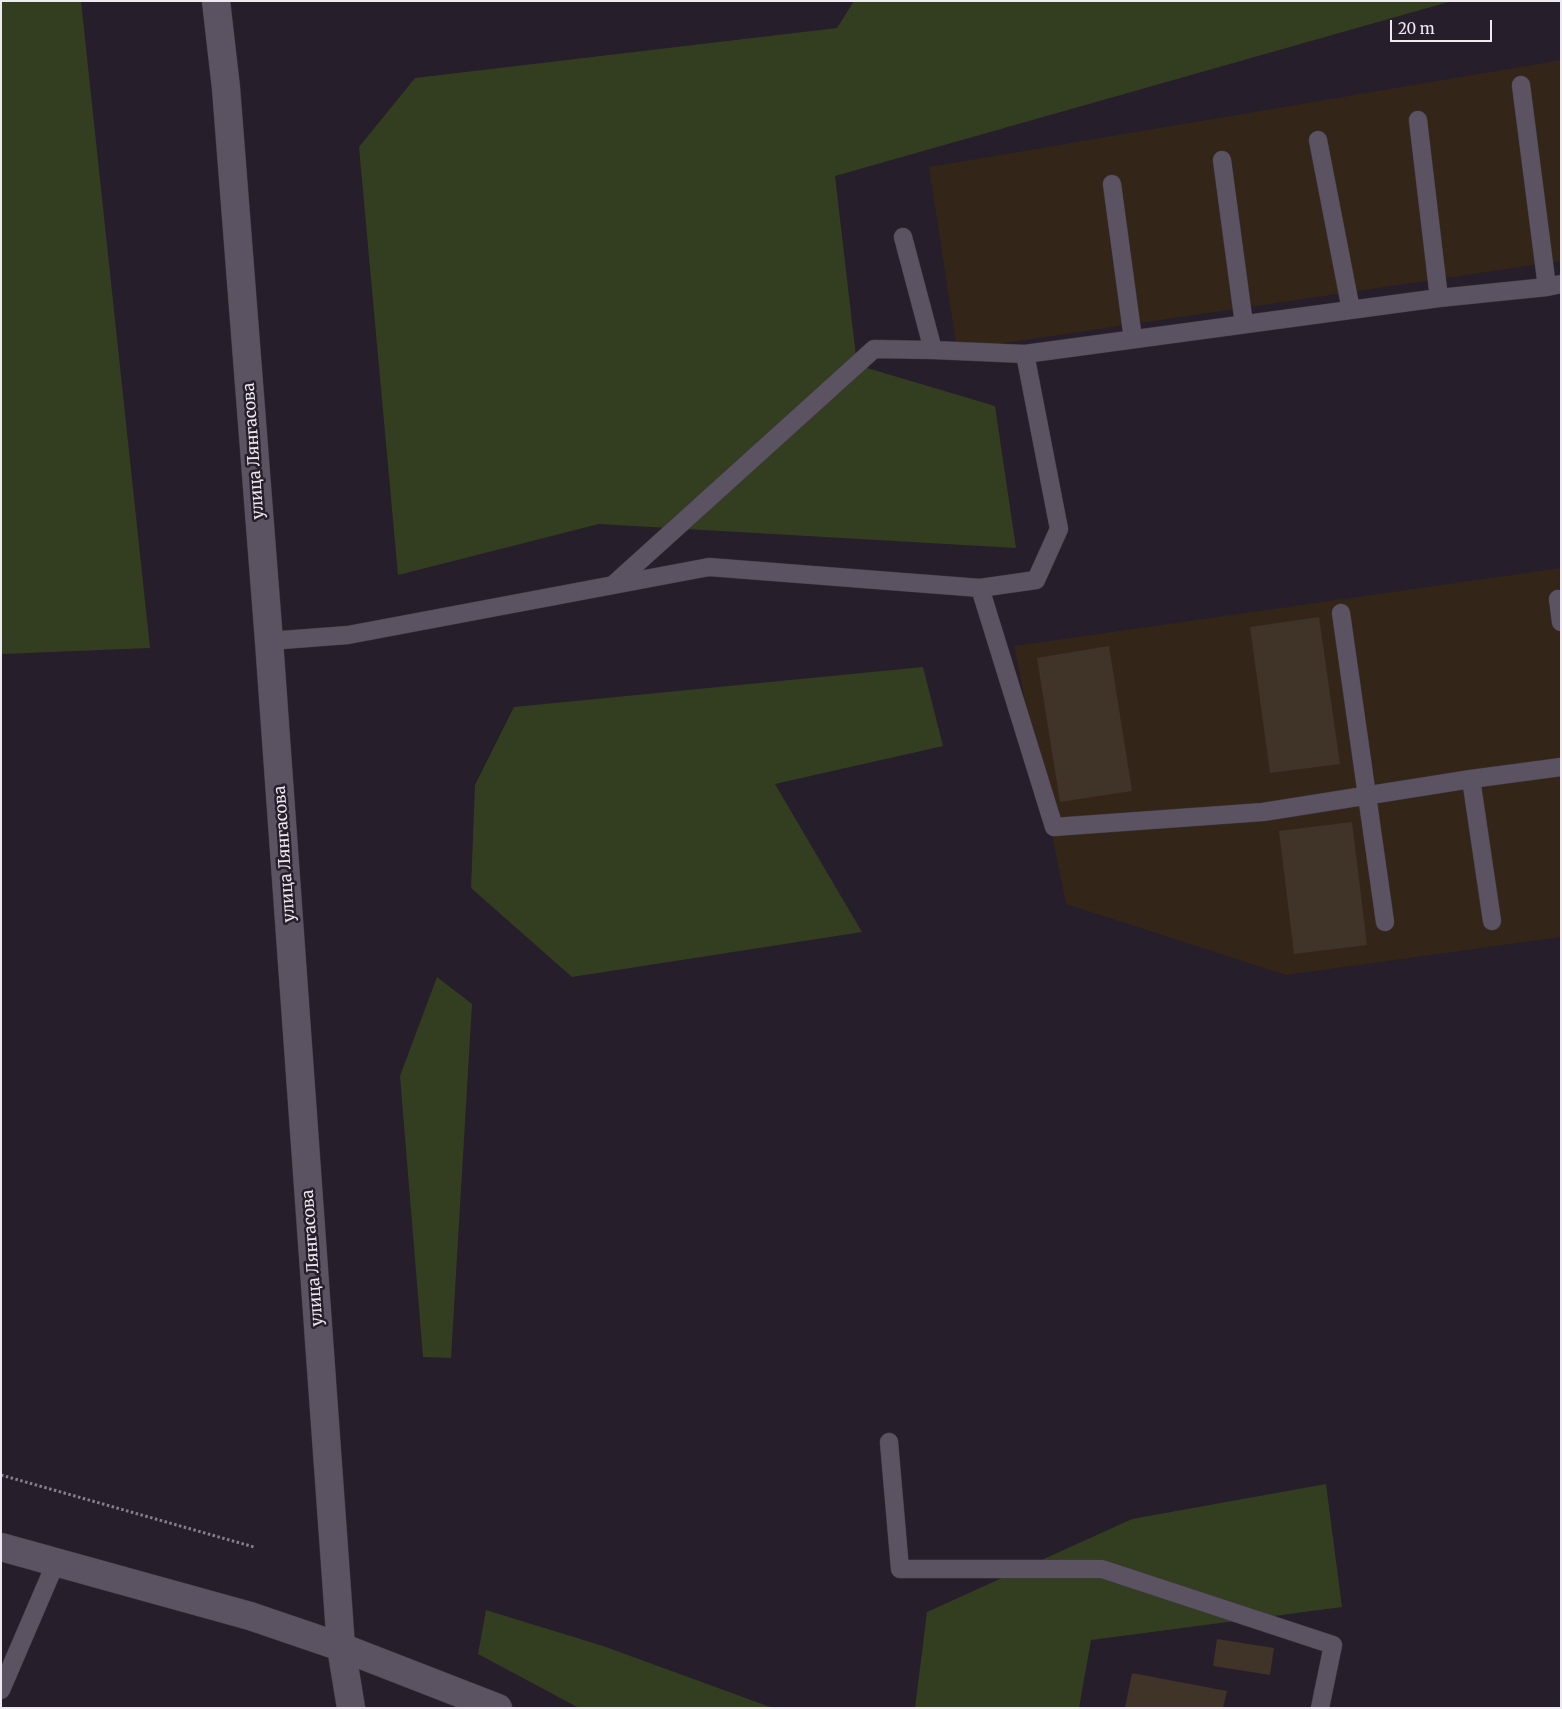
<!DOCTYPE html>
<meta charset="utf-8">
<style>
body{margin:0}
#map{position:relative;width:1562px;height:1709px;overflow:hidden;background:#261e2a;font-family:Merriweather,serif}
canvas{display:block}
.frame{position:absolute;inset:0;border:2px solid #efeaf2;pointer-events:none}
.scale{position:absolute;left:1390px;top:20px;width:102px;height:22px;box-sizing:border-box;border:2px solid #efeaf2;border-top:0;padding-left:6px;font-size:15px;line-height:18px;white-space:nowrap;color:#efeaf2;-webkit-text-stroke:4px #261e2a;paint-order:stroke}
</style>
<div id="map">
<canvas width="1562" height="1709"></canvas>
<div class="frame"></div>
<div class="scale">20 m</div>
</div>
<script>
const ctx = document.querySelector('canvas').getContext('2d');
ctx.lineJoin = 'round';
function fillPath(path, color) { ctx.fillStyle = color; ctx.fill(path, 'evenodd'); }
function trace(path, color, width, dash) { ctx.strokeStyle = color; ctx.lineWidth = width; ctx.lineCap = dash ? 'butt' : 'round'; ctx.setLineDash(dash || []); ctx.stroke(path); }
function write(font, color, halo, rows, align = 'center') {
  ctx.font = font + ' Merriweather,serif'; ctx.lineWidth = 5; ctx.setLineDash([]); ctx.textBaseline = 'middle'; ctx.strokeStyle = halo; ctx.fillStyle = color; for (const [text, x, y, turn = 0] of rows) {
    ctx.save(); ctx.translate(x, y); ctx.rotate((+turn || 0) * Math.PI / 180); ctx.textAlign = isNaN(turn) ? turn : align; if (halo) ctx.strokeText(text, 0, 0); ctx.fillText(text, 0, 0); ctx.restore();
  }
}
fillPath(new Path2D(`
 M1561,60v201l-604,89 -28,-183z
 M1561,568v369l-275,38 -220,-71 -52,-258z`), '#342519');
fillPath(new Path2D(`
 M1,1h80l69,647 -149,6z
 M854,1h598l-617,175 22,189 138,41 21,142 -417,-24 -201,51 -39,-428 56,-69 422,-50z
 M923,667l20,79 -168,38 87,148 -290,45 -101,-89 4,-103 39,-78z
 M437,977l35,27 -21,354 -28,-1 -23,-281z
 M1326,1484l16,123 -251,33 -12,68h-164l12,-96 205,-93z
 M486,1610l117,36 170,62h-194l-101,-54z`), '#333e21');
fillPath(new Path2D(`
 M1319,617l21,147 -70,9 -20,-146z
 M1109,646l23,145 -72,11 -23,-144z
 M1352,822l15,123 -73,9 -15,-123z
 M1217,1639l57,9 -4,27 -57,-9z
 M1132,1673l95,18 -4,17h-98z`), '#403328');
const lane = new Path2D(`
 M1521,85l26,202
 M1418,120l21,178
 M1318,140l33,170
 M1222,160l22,164
 M1112,184l21,155
 M903,237l30,113 92,4
 M613,585l261,-236 59,1
 M980,588l56,-8 23,-51 -34,-175 414,-56 108,-11 14,-3
 M1558,599l3,23
 M1341,613l44,309
 M269,641l79,-6 361,-68 271,21 74,239 209,-15 208,-33 90,-12
 M1471,779l21,142
 M889,1442l11,127h202l231,76 -13,63
 M1,1690l55,-128`);
const secondary = new Path2D(`
 M216,1l10,87 43,553 72,1006 10,61
 M1,1547l249,69 91,31 157,61`);
trace(lane, '#403a44', 19);
trace(secondary, '#403a44', 29);
trace(new Path2D(`
 M1,1475l253,72`), '#867f89', 3, [2.5, 2.5]);
trace(lane, '#5c5362', 18);
trace(secondary, '#5c5362', 28);
write('16px', '#efeaf2', '#261e2a', [
 ["улица Лянгасова",254,451,-94],
 ["улица Лянгасова",285,854,-94],
 ["улица Лянгасова",313,1258,-94]
]);
</script>
